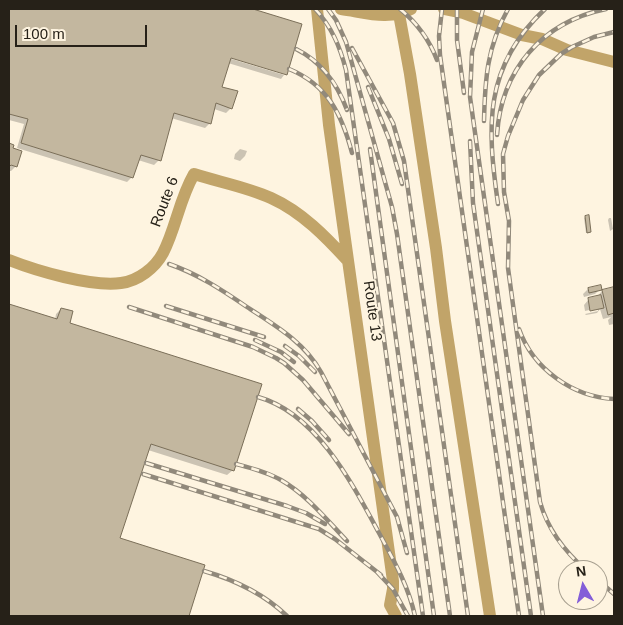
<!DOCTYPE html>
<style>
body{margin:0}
#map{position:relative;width:623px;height:625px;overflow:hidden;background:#fef4e0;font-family:Arial,sans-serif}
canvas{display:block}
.frame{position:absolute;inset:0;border:10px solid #262118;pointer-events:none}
.north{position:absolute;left:558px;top:560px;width:50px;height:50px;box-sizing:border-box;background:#fef4e0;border:1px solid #a8a090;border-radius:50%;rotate:352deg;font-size:14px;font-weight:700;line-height:20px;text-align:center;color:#262118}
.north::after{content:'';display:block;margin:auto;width:18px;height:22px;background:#835ed8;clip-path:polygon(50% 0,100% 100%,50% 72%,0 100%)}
.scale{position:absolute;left:15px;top:25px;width:132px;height:22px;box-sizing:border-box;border:2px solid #262118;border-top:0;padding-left:6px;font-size:15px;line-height:18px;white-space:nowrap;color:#262118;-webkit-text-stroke:4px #fef4e0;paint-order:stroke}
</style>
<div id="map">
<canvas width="623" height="625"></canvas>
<div class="frame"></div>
<div class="north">N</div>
<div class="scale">100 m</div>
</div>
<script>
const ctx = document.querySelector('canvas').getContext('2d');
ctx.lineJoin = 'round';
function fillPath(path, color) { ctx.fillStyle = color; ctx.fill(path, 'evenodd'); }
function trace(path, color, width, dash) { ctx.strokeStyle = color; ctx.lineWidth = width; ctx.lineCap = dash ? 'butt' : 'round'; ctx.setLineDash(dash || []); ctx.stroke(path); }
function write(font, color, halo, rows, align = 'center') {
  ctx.font = font + ' Arial,sans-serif'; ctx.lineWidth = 4; ctx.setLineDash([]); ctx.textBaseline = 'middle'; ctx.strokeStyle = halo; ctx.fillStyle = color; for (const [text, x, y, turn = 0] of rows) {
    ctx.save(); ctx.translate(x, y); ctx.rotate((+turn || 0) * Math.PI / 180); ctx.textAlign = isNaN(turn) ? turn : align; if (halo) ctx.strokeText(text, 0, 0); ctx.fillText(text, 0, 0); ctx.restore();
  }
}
fillPath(new Path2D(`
 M9,9h240l52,16 -16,50v-2l-59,-18 -1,2 59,18 -3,4 -53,-16 -7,25 10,20 -5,5 -12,-4 -4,14 -5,5 -34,-10 -12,42 -5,5 -16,-5 -6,17 -5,5 -110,-34 7,-24 -15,-4z
 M9,144l3,2 4,20 -5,5h-2z
 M240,149l7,2 -2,5 -5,5 -6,-2 1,-5z
 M585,217l5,15 -1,1h-3l-2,-15z
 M609,218h2l2,11 -3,2 -2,-11z
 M588,289h12l-5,5 -11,3 -1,-3z
 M614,289v35l-5,1 -1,-5 3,-3 -8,2 -3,-10 -3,4 -11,2 -1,-1 13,-3v-3l-13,3 -1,-6 5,-6 8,-2 5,-6z
 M9,305l46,15 1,-6 5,-5 7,15 165,146 -6,5 -79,-25 -29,89 84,27 -16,50h-178z`), '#0003');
const building = new Path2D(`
 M9,9h244l49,15 -15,51 -56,-17 -9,29 16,4 -6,18 -16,-6 -5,21 -37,-11 -13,48 -20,-6 -8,23 -112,-35 7,-24 -19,-5z
 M9,143l5,2 -1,3 9,3 -5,16 -6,-2 -2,2z
 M589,215l2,17 -4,1 -2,-17z
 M601,285l1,5 -13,3 -1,-5z
 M614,287v26l-6,2 -6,-25z
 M601,295l3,13 -14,3 -2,-13z
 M9,304l48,15 4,-11 12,3 -3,12 192,61 -28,87 -83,-27 -31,94 85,27 -16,51h-180z`);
fillPath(building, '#c3b79f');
trace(building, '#7a6e58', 1);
trace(new Path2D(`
 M317,9l12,116 64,456v8l-3,16 6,11
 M341,9c23,3 48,12 70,0
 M444,9l19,4 59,22 20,4 25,11 47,12
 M399,14l11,60 26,174 9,73 45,295
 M9,260c28,11 82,27 112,23 17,-2 34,-15 42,-30 13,-25 16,-53 31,-79 25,8 53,13 77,24 31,14 55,39 77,63`), '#c1a469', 12);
const rail = new Path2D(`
 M315,9c17,18 25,38 31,61l77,546
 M328,9l8,11 10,22 46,165 5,27 53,382
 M400,9c17,14 29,30 37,51
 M442,9l-3,27 1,19 79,561
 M457,9v31l7,53
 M483,9l-11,43 -2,45 73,519
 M352,48l41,75 11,38 64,455
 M296,49c26,13 41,34 51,61
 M289,69c39,16 53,46 63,84
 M368,87l21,52 13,45
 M484,121c1,-42 3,-74 24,-112
 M497,135c4,-65 45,-113 109,-126
 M470,141l3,62 58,413
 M370,149l64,467
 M498,204c-11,-77 -15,-137 47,-195
 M169,264c29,10 53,26 78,43 29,19 57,35 74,65l76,145 10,36
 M166,306l98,31
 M129,307l124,40 23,11 8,5 19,17 46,54
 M519,329c14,40 54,68 95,70
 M255,340l26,12 13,10
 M285,346l14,10 16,16
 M258,397c58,16 94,86 121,136 15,28 29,52 36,83
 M298,409l14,12 17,19
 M146,463l141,43 19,7 19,11
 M236,464c15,4 31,8 45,16 26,15 46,40 66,61
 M143,474l176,55 16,10 46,36
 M586,570c-22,-19 -38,-40 -46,-68l-32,-234 1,-47 -5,-29 -1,-38 5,-18 15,-36 16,-25 22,-21 11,-7 22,-10 20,-5
 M204,571c31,9 60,23 83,45
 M377,572l16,17 15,27
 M598,580l16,14`);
trace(rail, '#91897b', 4.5);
trace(rail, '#fef4e0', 2.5, [8]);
write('15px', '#262118', '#fef4e0', [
 ["Route 6",165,202,-69],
 ["Route 13",372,311,82]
]);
</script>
